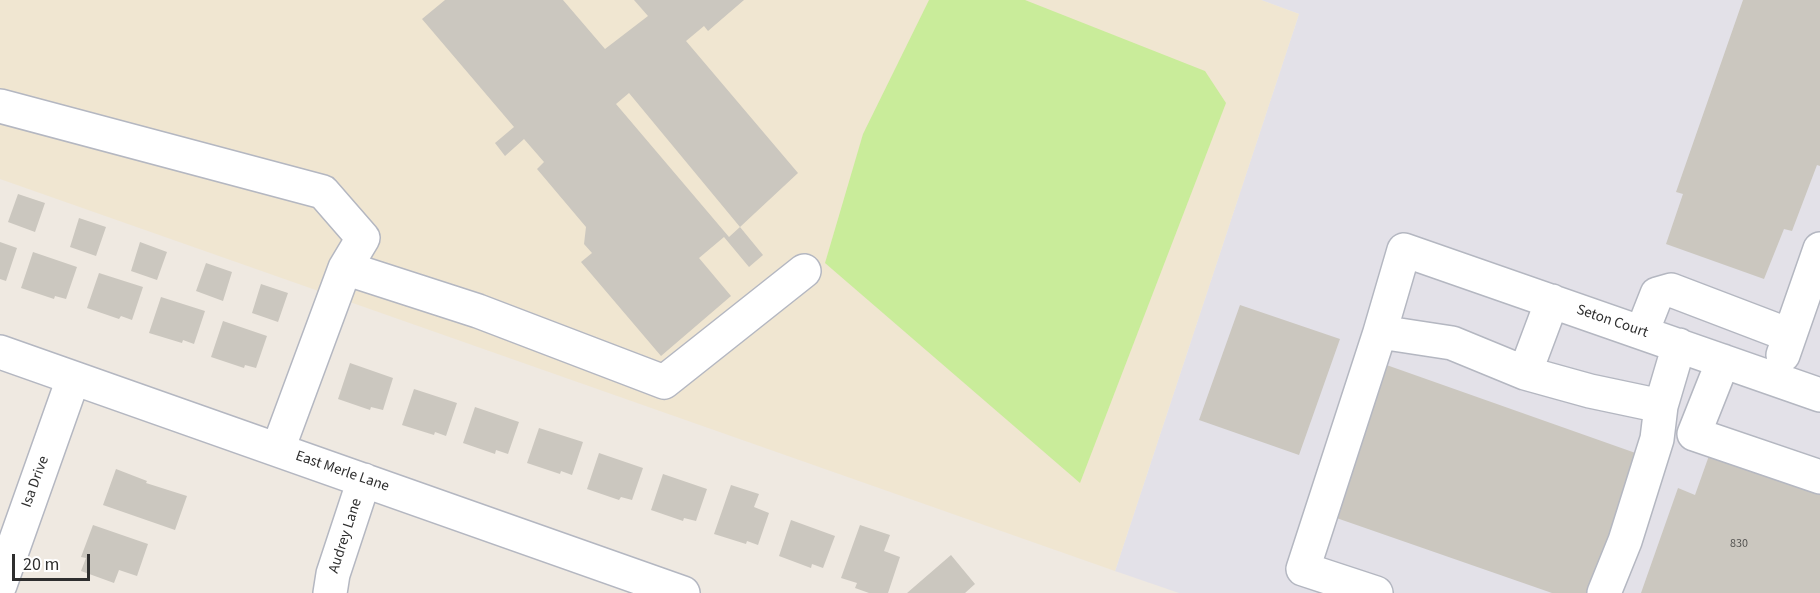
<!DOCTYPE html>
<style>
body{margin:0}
#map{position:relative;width:1820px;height:593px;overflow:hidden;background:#efe9e1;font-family:"Source Sans 3",sans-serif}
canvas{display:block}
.scale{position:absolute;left:12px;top:554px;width:78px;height:27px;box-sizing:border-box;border:3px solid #2e2e2e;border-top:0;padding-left:8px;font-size:18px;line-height:21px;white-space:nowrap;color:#2e2e2e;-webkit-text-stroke:4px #fff;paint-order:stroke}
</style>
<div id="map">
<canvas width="1820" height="593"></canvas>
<div class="scale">20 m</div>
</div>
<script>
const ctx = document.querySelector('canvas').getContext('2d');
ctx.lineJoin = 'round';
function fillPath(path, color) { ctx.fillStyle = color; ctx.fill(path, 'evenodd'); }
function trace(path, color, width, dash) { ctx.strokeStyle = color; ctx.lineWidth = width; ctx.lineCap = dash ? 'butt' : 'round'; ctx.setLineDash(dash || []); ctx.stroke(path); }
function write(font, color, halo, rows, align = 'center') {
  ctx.font = font + ' "Source Sans 3",sans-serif'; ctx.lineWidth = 4.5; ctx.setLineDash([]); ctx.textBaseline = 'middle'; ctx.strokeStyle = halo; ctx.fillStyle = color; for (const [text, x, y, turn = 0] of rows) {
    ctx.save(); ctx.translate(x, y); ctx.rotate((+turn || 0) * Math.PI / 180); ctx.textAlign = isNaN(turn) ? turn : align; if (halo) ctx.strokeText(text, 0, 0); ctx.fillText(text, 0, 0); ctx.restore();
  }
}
fillPath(new Path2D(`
 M1261,0h559v593h-641l-64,-22 184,-557z`), '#e3e1e8');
fillPath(new Path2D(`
 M0,0h1261l38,14 -184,557 -1115,-392z`), '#f0e6d1');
fillPath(new Path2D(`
 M929,0h96l180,71 21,32 -146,380 -255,-220 38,-129z`), '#c9ec9a');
fillPath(new Path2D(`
 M445,0h118l42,49 43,-33 -14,-16h110l-36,31 -4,-5 -18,15 112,132 -58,54 -111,-134 -13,11 113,133 11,-10 23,28 -14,12 -25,-30 -25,21 32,38 -70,60 -80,-94 11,-9 -8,-9 2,-17 -49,-58 7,-7 -20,-23 -19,17 -10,-13 19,-16 -92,-108z
 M1743,0h77v166l-3,-1 -25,66 -8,-2 -20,50 -98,-35 17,-50 -7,-2z
 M18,194l27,9 -10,29 -27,-10z
 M79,218l27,9 -10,29 -26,-9z
 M0,242l17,6 -11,33 -6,-2z
 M140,242l27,10 -10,28 -26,-9z
 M33,252l44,15 -11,32 -11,-3 -1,3 -33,-11z
 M206,263l26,9 -9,29 -27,-10z
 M99,273l44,14 -11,33 -11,-4 -2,3 -32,-11z
 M261,284l27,9 -10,29 -26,-9z
 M161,297l44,14 -11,33 -11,-4 -1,3 -33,-10z
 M1240,305l100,34 -41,116 -100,-35z
 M223,321l44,15 -11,32 -11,-3 -1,3 -33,-11z
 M1378,362l266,94 -50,137h-42l-227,-79z
 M350,363l43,15 -10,32 -12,-3 -1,3 -32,-11z
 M414,389l43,14 -11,33 -11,-4 -1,3 -32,-10z
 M475,407l44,15 -11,32 -12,-4 -1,4 -32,-11z
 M539,428l44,14 -11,33 -11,-4 -1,3 -33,-11z
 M1711,450l109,38v105h-179l37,-105 17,7z
 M599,453l44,15 -11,32 -11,-3 -2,3 -32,-11z
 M116,469l31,12 -1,2 41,13 -12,34 -72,-25z
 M663,474l44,15 -11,32 -12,-3 -1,3 -32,-11z
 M731,485l28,9 -5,13 15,6 -11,32 -11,-4 -1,3 -32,-10z
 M791,520l44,16 -12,32 -11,-4 -1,4 -32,-12z
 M93,525l55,19 -11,32 -18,-6 -5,13 -33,-12 5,-13 -5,-1z
 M860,525l30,10 -6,16 16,6 -12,36h-19l-14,-5 2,-5 -16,-5z
 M951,555l24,29 -10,9h-58z`), '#cbc7bf');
const minor = new Path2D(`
 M0,106l323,86 40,46 -18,30 -67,181
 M345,268l133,43 186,71 140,-111
 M1380,332l24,-82 416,145
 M1642,332l15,-38 14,-4 118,45
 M0,352l683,241
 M1783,355l37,-106
 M1723,361l-29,73 126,43
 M1525,373l27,-72
 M0,585l73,-206
 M330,593l3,-19 31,-94
 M1376,593l-73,-24 77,-237 72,11 73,30 65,18 71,15
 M1604,593l21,-52 32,-102 4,-33 18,-61`);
trace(minor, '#b4b7c1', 36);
trace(minor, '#fff', 33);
write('12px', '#555452', null, [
 ["830",1739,544]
]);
write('15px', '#2e2e2e', '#fff', [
 ["Seton Court",1612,322,19],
 ["East Merle Lane",342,472,19],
 ["Isa Drive",36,482,-70],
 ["Audrey Lane",346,536,-72]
]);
</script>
